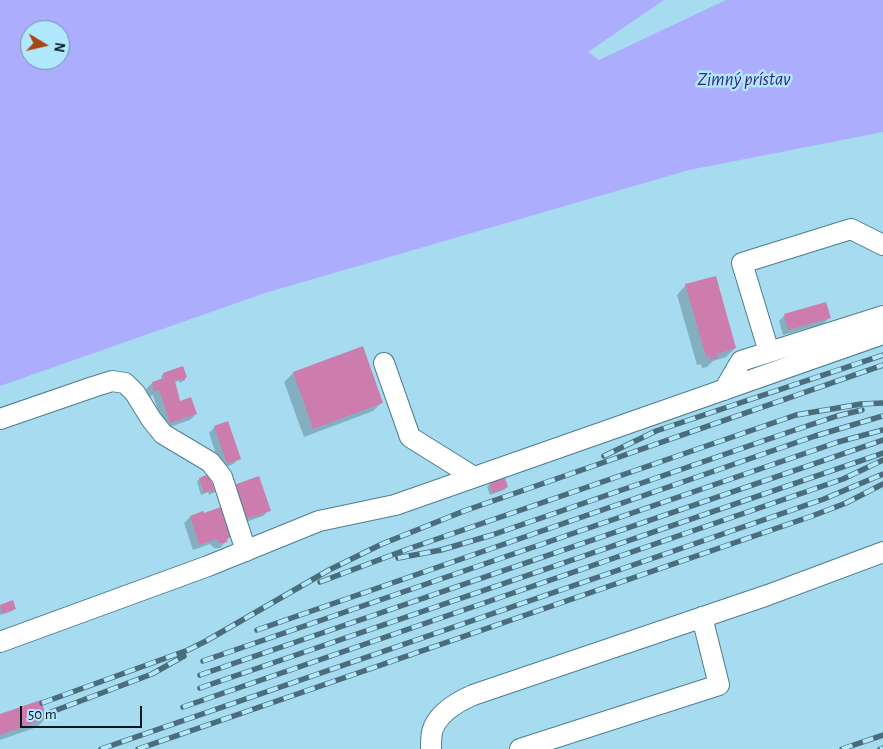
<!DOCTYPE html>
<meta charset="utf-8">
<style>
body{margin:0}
#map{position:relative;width:883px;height:749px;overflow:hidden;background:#a6dbf0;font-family:"Alegreya Sans",sans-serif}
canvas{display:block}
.north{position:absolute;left:20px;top:20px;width:50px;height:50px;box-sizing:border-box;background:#b2e8fd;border:1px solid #6c94a4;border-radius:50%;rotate:99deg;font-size:14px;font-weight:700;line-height:20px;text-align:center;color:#03171e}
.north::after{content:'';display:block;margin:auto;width:18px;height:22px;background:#a94510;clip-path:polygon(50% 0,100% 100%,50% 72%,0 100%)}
.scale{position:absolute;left:20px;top:706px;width:122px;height:22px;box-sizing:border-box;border:2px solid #03171e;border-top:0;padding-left:6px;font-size:15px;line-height:18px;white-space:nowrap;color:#03171e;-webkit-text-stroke:4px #b2e8fd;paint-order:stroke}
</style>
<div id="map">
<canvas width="883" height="749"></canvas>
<div class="north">N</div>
<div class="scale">50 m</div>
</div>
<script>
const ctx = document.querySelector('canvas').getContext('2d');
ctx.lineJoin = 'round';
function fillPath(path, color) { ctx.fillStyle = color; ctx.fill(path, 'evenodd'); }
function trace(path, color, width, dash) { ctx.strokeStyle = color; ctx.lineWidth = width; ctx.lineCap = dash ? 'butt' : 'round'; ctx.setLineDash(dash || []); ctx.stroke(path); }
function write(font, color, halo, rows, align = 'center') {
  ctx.font = font + ' "Alegreya Sans",sans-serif'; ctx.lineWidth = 5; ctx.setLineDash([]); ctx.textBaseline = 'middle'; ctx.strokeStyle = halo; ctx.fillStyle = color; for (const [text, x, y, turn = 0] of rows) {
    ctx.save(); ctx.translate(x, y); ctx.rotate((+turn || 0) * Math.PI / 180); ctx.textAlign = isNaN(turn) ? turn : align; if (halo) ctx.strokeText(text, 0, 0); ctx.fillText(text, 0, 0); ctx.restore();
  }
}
fillPath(new Path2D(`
 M0,0h664l-76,52 11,8 127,-60h157v132l-194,38 -424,123 -265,93zM30,30h30v30h-30z`), '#adadfe');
fillPath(new Path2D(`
 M686,285l49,63 -9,9 -13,4 -6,6 -5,1 -1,-4 -4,1 -20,-70z
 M785,315l44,3 -6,6 -40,11 -4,-14z
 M183,367l1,13 -4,3 -1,-2 -5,1 5,21 17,11 -6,6 -26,9 -11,-34 -4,2 -3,-8 6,-6 10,-3 -1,-3 2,-3z
 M293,373l89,29 -9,9 -69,26 -20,-55z
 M215,427l25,31 -7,6 -12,5 -12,-36z
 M258,478l11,32 -6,6 -23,8z
 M199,479l15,12 -3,3 -2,1 -1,-3 -7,3 -4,-13z
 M490,484l17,3 -3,3 -14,5 -3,-8z
 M204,515l26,21 -10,12h-6l-4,-4 -17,6 -9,-27 6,-6z
 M12,602l3,6 -3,3 -12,4v-9z
 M0,716l46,2 -9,9 -37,13z`), '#0003');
fillPath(new Path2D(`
 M716,276l20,72 -19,6 1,4 -7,2 -1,-4 -4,1 -21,-73z
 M826,302l5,16 -43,12 -4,-16z
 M363,346l20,57 -70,26 -20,-57z
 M183,366l4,11 -2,1v2l-2,1 -1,-2 -7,2 5,20 11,-4 6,17 -27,9 -11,-33 -5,2 -2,-10 12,-4 -1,-5z
 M228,421l13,38 -14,5 -13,-38z
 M209,474l6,18 -3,1 -1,-3 -7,3 -5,-15z
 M259,476l12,35 -25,8 -12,-34z
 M505,478l3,9 -15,6 -4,-10z
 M221,507l11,30 -4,1 -1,4 -3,1h-4l-3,-4 -18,6 -9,-29 13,-5 1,2z
 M13,600l3,9 -14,5 -2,-9z
 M41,700l6,18 -47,17v-21z`), '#cc7dad');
const minor = new Path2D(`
 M769,352l-27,-89 109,-34 32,16
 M384,363l26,74 64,40
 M724,390l17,-29 142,-45
 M0,419l93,-32 19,-6 13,2 10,10 16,26 12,15 47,28 12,15 24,74
 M0,642l208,-76 111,-45 76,-16 488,-171
 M431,749c0,-5 0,-11 1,-17 5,-19 25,-30 41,-37l295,-100 115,-43
 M520,749l199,-64 -17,-68`);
trace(minor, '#4b7f91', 22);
trace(minor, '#fff', 20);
const rail = new Path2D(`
 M604,456l52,-25 227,-76
 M398,558l43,-8 51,-15 297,-103 48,-16 25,-6
 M320,582l88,-33 388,-134 65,-11 22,-1
 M257,630l558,-194 68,-20
 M203,661l635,-219 45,-12
 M200,675l683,-235
 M200,688l683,-235
 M42,703l146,-53 18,-9 123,-71 53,-26 82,-33 419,-146
 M183,707l660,-228 40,-19
 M46,714l106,-40 32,-18
 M101,749l723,-250 59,-25
 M138,749l674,-233 34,-13 37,-19
 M842,749l41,-14
 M880,749l3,-1`);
trace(rail, '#4b6d7b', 5.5);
trace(rail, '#b2e8fd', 4, [11]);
write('italic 19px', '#352782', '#b2e8fd', [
 ["Zimný prístav",744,79]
]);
</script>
